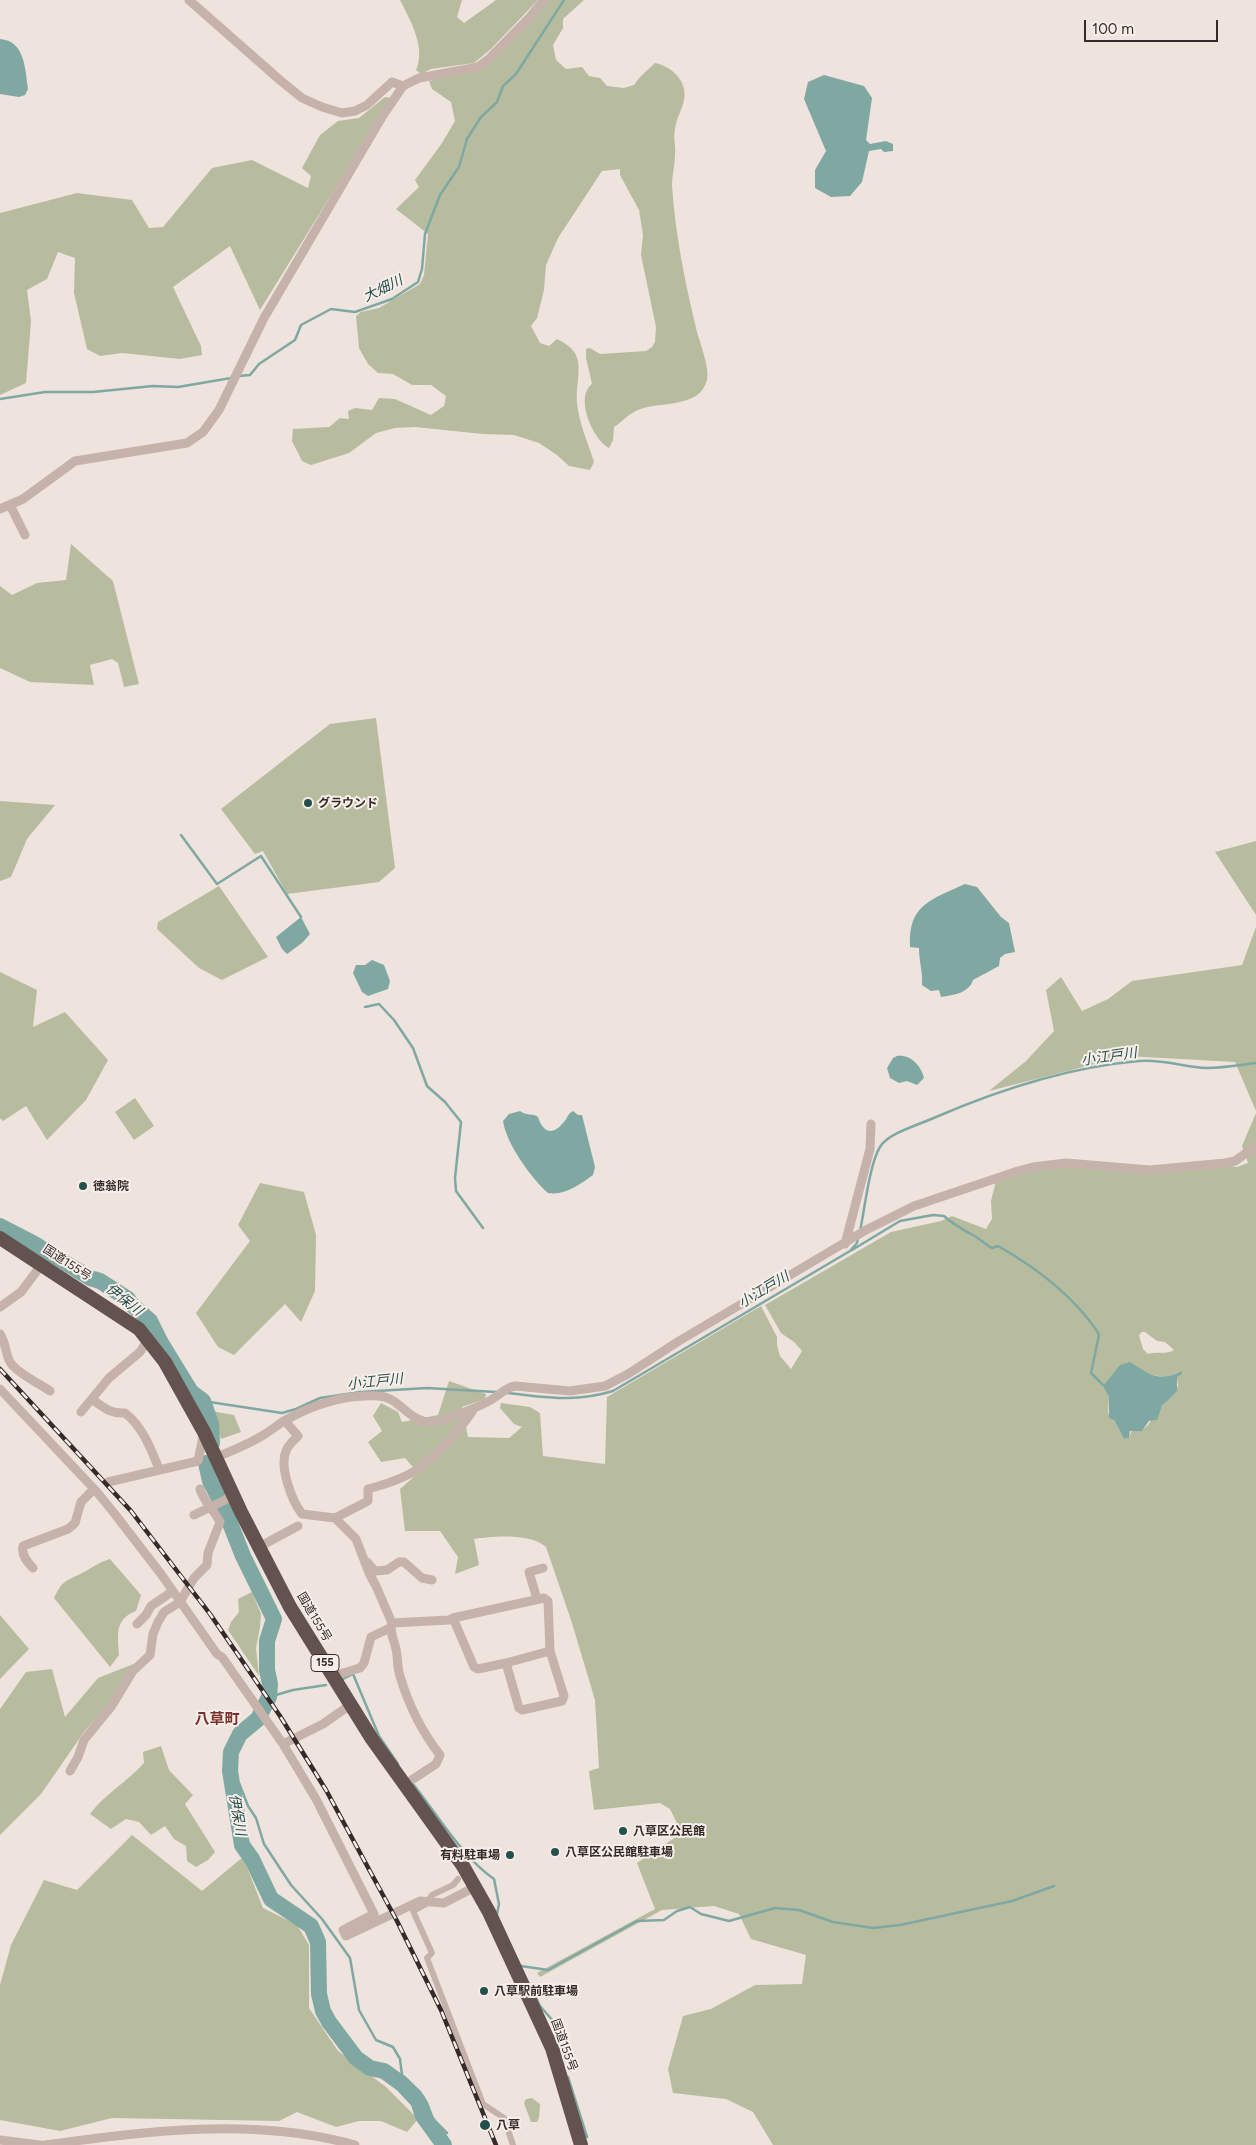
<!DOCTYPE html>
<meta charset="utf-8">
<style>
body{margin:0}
#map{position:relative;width:1256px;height:2145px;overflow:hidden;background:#efe3dd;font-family:Figtree,sans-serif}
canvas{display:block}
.scale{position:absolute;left:1084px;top:20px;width:134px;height:22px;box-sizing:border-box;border:2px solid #342a29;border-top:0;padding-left:6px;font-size:15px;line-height:18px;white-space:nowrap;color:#342a29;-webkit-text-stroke:4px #f7eee9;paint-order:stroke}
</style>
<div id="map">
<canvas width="1256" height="2145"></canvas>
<div class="scale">100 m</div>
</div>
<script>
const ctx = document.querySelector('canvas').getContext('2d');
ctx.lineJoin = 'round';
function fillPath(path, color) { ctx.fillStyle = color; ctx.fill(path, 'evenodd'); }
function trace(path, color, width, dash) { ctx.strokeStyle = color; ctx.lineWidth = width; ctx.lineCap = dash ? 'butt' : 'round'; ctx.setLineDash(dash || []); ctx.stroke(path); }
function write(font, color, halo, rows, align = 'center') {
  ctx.font = font + ' Figtree,"Noto Sans JP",sans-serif'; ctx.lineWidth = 4; ctx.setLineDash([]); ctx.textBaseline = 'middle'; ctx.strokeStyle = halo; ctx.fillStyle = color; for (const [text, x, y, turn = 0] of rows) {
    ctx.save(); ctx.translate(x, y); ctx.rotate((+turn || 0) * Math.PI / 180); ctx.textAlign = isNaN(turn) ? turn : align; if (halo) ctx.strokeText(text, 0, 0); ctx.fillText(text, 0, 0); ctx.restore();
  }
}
fillPath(new Path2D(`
 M400,0h62l-5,17 7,6 32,-23h42l-47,49 -17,14 -43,6 -10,5 -5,-4c10,-23 -6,-50 -16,-70z
 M548,0h36l-21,19v9l-10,17 3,15 10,9 16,-2 7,9 11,2 7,8 17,2 10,-3 6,-8 15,-14c16,3 33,18 29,37 -2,10 -8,19 -9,29 -2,9 1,17 0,26 0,10 -3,20 -3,30 3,48 13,97 24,143 3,13 14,39 11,52 -7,29 -48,21 -69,30 -10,4 -16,12 -24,17l-1,13 -4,8c-16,-8 -35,-51 -17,-64l-6,-26v-9l4,-1 10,6 46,-3 6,-4 3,-5 1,-15 -15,-72 2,-20 -4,-25 -19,-35v-6l-18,2 -44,67 -12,27 -2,25 -7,28 -6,8 9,17 9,3 8,-7c33,15 18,36 20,64 2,20 11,40 17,59l-4,8 -21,-4 -12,-11 -18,-12 -25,-8 -31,-1 -68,-7 -20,1 -19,5 -27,20 -38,12 -9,-4 -10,-20 1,-12 36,-2 11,-9 9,1 -1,-8 7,-3 17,2 7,-12 16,1 36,16 13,-9 2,-10 -15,-11h-19l-19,-11 -15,-1 -10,-9 -9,-16 -3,-32 5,-4 18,-4 41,-24 4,-9 4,-41 -32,-25 23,-22 -4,-7 27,-37 13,-22 -4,-19 -19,-13 -3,-8 37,-9 16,-2 24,-23z
 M385,97l6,1 -131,212 -30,-64 -57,41 28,59 1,9 -22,4 -58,-6 -22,3 -13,-7 -13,-56 1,-35 -17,-6 -11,27 -20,11 4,32 -5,61 -26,12v-182l77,-20 55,7 17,28 14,-1 49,-59 40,-8 56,28 3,-12 -9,-8 18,-33 18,-14 21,-3z
 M71,544l42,37 26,103 -15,3 -6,-24 -6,-4 -22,6 4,20 -64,-3 -30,-14v-82l12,9 25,-12 29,-3z
 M376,718l19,150 -16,14 -92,12 -24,-43 -8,3 -34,-45 109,-85z
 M0,801l55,4 -28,34 -16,38 -11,4z
 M1256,841v74l-41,-63z
 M219,886l49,71 -46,23 -23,-12 -42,-39 1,-7z
 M1256,927v184l-21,-49 -109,-6 -137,35 37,-30 28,-30 -8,-41 15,-13 21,34 26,-12 24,-18 110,-16z
 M0,972l37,18 -4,37 32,-15 43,48 -22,40 -39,40 -21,-34 -23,15 -3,-3z
 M135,1098l19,28 -20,14 -19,-28z
 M1256,1113v1032h-483l-20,-33 -27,-13 -53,-6 -5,-24 15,-53 28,-7 44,-24 47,-1 4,-29 -55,-16 -12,-25 -25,-8 -52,4 -122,67 -3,-4 118,-64 -18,-46 45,-30 -12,-24 -10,-6 -66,7 -5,-39 10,-3 -4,-68 -24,-80 -25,-73c-15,-14 -53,-11 -72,-8l5,26 -24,9 3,-17 -18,-26h-35l-5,-42 18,-16 -13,-15 -24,4 -13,-20 14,-11 -9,-15 8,-13 17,9 4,10 36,-7 11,-34 37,13 -1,5 -23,8 6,30 41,1 13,-11 -8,-3 -14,-16 1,-5 29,4 10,6 3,43 62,8 2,-67 154,-91 16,31v8l3,11 11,13 11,-18 -8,-9 -13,-9 -16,-28 126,-73 50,-11 11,-5 34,13 6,-10 -1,-18 5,-20 50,-13 44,-2 46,7 89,-8 12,2 11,-4 -6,-17zM1142,1332h3l12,9 8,1 9,8c-7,5 -18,1 -26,4l-5,-5 -4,-14zM1134,1365c16,12 29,15 48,6l-5,6 1,9 -31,40 -6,5 -9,-1 -3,8 -5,1 -10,-19 -6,-7 1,-16 -2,-6z
 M260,1183l44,9 12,43 -1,56 -14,31 -16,-18 -51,51 -16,-8 -22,-34 54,-72 -12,-16z
 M211,1411l23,4 7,17 -20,7z
 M110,1559l31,36 -5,16c-22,9 -18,23 -17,44l-9,12 -56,-69c9,-19 13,-17 30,-26 9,-5 16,-10 26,-13z
 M252,1592l9,22 -1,13 -4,21 3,28 -31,-46 3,-8 8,-10 -1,-13z
 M0,1615l29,34 -29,30z
 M136,1663l-33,48 -19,21 -43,62 -41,41v-126l26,-37 26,-3 13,48 33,-39z
 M161,1746l8,24 24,25 -8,9 30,48 -7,8 -12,7 -9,-6 -1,-15 -12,-7 -9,-13 -14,9 -12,-13 -13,-3 -15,10 -21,-15c16,-21 37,-32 54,-51l-1,-11z
 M132,1835l70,56 41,-34 20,51 34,17 12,20v63l29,43 48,36 32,32 -11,13 -26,-11h-22l-23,6 -39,-15 -18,9 -167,-3 -52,13 -60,-11v-135l11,-40 33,-65 33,10z
 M532,2098l8,6 -1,14 -2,4h-6l-7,-19 2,-4z`), '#b7bc9f');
fillPath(new Path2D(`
 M0,39c25,2 25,29 28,50l-3,6 -6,2 -19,-3z
 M824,75l40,11 8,12 -6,42 4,4 16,-3 7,3v7l-9,1 -3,-3 -12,2 -7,31 -12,14 -19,1 -16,-9v-18l11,-19 -22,-52 4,-17z
 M965,884l12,3 24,30 8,6 6,29 -10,2 -5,4 -1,8 -26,14c-4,13 -19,15 -32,17l-2,-7 -8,1 -9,-6c1,-13 -3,-23 -3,-37l-9,-1c-2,-43 21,-47 55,-63z
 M301,917l9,17 -8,9 -15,11 -5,-5 -6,-12z
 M372,960l12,5 6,16 -2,8 -20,7 -6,-4 -9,-19 3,-8h9z
 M897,1056c13,-2 24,9 27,22l-7,7 -10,-4 -8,2 -9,-5 -3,-10 6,-10z
 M520,1111c6,5 13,2 18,6 4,13 13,20 24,7 5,-4 5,-10 11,-13l5,4h4l13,52 -2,8c-12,9 -29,21 -45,18 -17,-15 -42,-50 -45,-72l6,-7z
 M1130,1362c20,13 28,20 52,9v3l-5,3v14l-15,15 -5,14 -8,1 -7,10h-12l-1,7 -5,1 -10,-19 -5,-2v-21l-6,-11 17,-21z`), '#7fa8a3');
trace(new Path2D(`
 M239,376l11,-1 9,-11 36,-24 6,-15 30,-16 24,3 37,-13 26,-17 4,-13 3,-35 15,-39 19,-28 8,-28 14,-22 16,-15 6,-16 13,-12 48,-74
 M0,399l45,-7h48l60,-6 25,1 53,-9
 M181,835l36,49 44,-28 40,61
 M365,1007l14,-3 15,16 19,28 14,38 18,16 16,20 -6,56 1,13 27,37
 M860,1232c4,-20 10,-70 20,-85 8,-14 41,-23 56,-30 65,-28 132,-50 203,-56 24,-2 45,6 68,7 16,0 33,-3 49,-5
 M852,1250l48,-29 33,-6 11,1c10,9 16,12 27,18 8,4 14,10 21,14l6,-2c37,21 75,50 99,85l2,4 -8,38 12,12
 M507,1393c40,4 66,10 106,-2l237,-140 7,-8 1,-6
 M203,1401l79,12 14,-4 24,-11 40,-6 67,-4 69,4
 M341,1680l12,-6 26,62 19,28
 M269,1697l24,-7 33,-5
 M239,1783l9,23 8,12 8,26 27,41 31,34 28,39 9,52 17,30 17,7 7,12 2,16 18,17 7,11 6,16 14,14
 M413,1784c24,30 50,74 81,95l5,25 -2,10
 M521,1966l27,4 89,-49 27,-1 13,-9 13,-4 11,7 28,7 46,-13 24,2 34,12 40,6 27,-3 112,-24 42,-15
 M531,1987l9,19 14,16 7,18 -1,13
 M568,2077l19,60`), '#7fa8a3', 2.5);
trace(new Path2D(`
 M0,1226l33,17 57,35 10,3 28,18 3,5 19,17 11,22 30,49 12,9 8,23 1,19
 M206,1463l4,18 14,27 19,48 31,63 -7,22v29l3,14 -1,13 -11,22 -18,15 -9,18 -1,19 12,74 10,14 19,40 40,27 7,16 1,52 4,17 6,11 27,36 14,10 14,3 18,13 16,17 5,15 21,29`), '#7fa8a3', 16);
trace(new Path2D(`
 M458,1879l-5,6 -21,10 -6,9 -13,7 19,42 -5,5 56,146 21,14 9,27`), '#c5b2aa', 6);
trace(new Path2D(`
 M189,0l92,81 21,17 20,9 20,6 13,-2 12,-6 25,-23 11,4
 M10,505l15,30
 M0,509l23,-10 52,-38 112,-18 16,-11 16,-22 45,-92 118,-201 21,-31 16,-8 59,-11 11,-8 40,-41 15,-18
 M845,1244l25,-95 1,-25
 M0,1307l21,-15 21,-28
 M0,1334c6,9 5,17 9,26 4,11 31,24 41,31
 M0,1389l96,102 18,22 47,61 56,80 5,3 61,87 33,55 58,115 -31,16 3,6 74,-35 24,2 31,-16
 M93,1400c11,8 18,14 32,13 18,14 26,36 34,56
 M81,1412l28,-34 31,-26 8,-13
 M285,1421l13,15c-4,4 -10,9 -12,15 -7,16 6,50 16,63l33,4
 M217,1457c16,-7 33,-13 48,-23 7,-4 12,-9 19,-13 28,-16 62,-27 95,-25 21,1 31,28 53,26 11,-1 47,-15 57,-21 10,-5 15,-13 26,-15l55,5 35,-5 23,-12 51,-33 187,-111 48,-24 104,-35 15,-4 33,-4 84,7 75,-7 10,-2 21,-15
 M108,1482l90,-21 6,-29
 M194,1515l31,-15 8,-6
 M259,1547l39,-21
 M367,1562l8,9 12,-1 12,-8h5l18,16 10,2
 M33,1568c-6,-6 -12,-13 -10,-22l45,-17 7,-6 6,-21 12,-12
 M537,1599l-8,-27 14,-4
 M392,1623l57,-3 4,-2 91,-20 4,3 2,50 14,45 -2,5 -40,9 -3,-2 -13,-45 -28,6 -4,-2 -21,-49
 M137,1624l9,-9 5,-9 22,-15
 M506,1663l44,-12
 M333,1676l27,-8 4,-5 7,-26 19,-9
 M283,1744l40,-20 27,-19
 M70,1771l8,-14 6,-17 27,-33 22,-36 17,-16 3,-21 5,-12 6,-10 16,-10 14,-24 13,-13 1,-12 12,-31c-6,-12 -18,-23 -20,-33
 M404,1785l32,-21 4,-9c-18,-23 -32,-52 -40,-79 -3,-9 -2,-18 -4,-27 -2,-9 -7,-18 -4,-26l-16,-37 -7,-13 -13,-34 -21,-21 33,-17v-12c41,-11 54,-19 82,-50 9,-10 18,-19 24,-31
 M0,2140l40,5
 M45,2145c102,-14 209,-28 310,0`), '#c5b2aa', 9);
trace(new Path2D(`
 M0,1238l139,91 26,33 39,70 37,80 49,95 82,132 91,127 26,46 63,136 29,97`), '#64524e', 14);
const rail = new Path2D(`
 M0,1369l131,142 79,103 70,102 46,74 71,131 44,89 55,135`);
trace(rail, '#342a29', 4.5);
trace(rail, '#f7eee9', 2.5, [8]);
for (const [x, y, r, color] of [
 [308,803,5,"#24504c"],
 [83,1186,5,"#24504c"],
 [623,1831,5,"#24504c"],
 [555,1852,5,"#24504c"],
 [510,1855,5,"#24504c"],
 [484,1991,5,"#24504c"],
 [485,2125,6,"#24504c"]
]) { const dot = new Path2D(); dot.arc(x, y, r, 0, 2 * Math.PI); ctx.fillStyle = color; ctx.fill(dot); trace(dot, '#f7eee9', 2); }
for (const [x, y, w] of [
 [325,1663,28]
]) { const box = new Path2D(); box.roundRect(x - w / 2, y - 8.5, w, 17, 4); ctx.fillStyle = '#f7eee9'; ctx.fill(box); trace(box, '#342a29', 1); }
write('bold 11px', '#342a29', null, [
 ["155",325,1663]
]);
write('bold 12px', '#342a29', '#f7eee9', [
 ["グラウンド",318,803],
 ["徳翁院",93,1186],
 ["八草区公民館",633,1831],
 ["八草区公民館駐車場",565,1852],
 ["有料駐車場",500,1855,"right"],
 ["八草駅前駐車場",494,1991],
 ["八草",496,2125]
], 'left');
write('12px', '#342a29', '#f7eee9', [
 ["国道155号",67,1263,33],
 ["国道155号",314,1617,59],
 ["国道155号",564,2045,70]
]);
write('italic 14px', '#24504c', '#f7eee9', [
 ["大畑川",383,289,-26],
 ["小江戸川",1109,1057,-8],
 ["小江戸川",764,1290,-31],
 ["伊保川",124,1300,38],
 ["小江戸川",375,1382,-6],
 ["伊保川",237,1815,80]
]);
write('bold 15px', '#78322c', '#f7eee9', [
 ["八草町",217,1720]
]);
</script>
